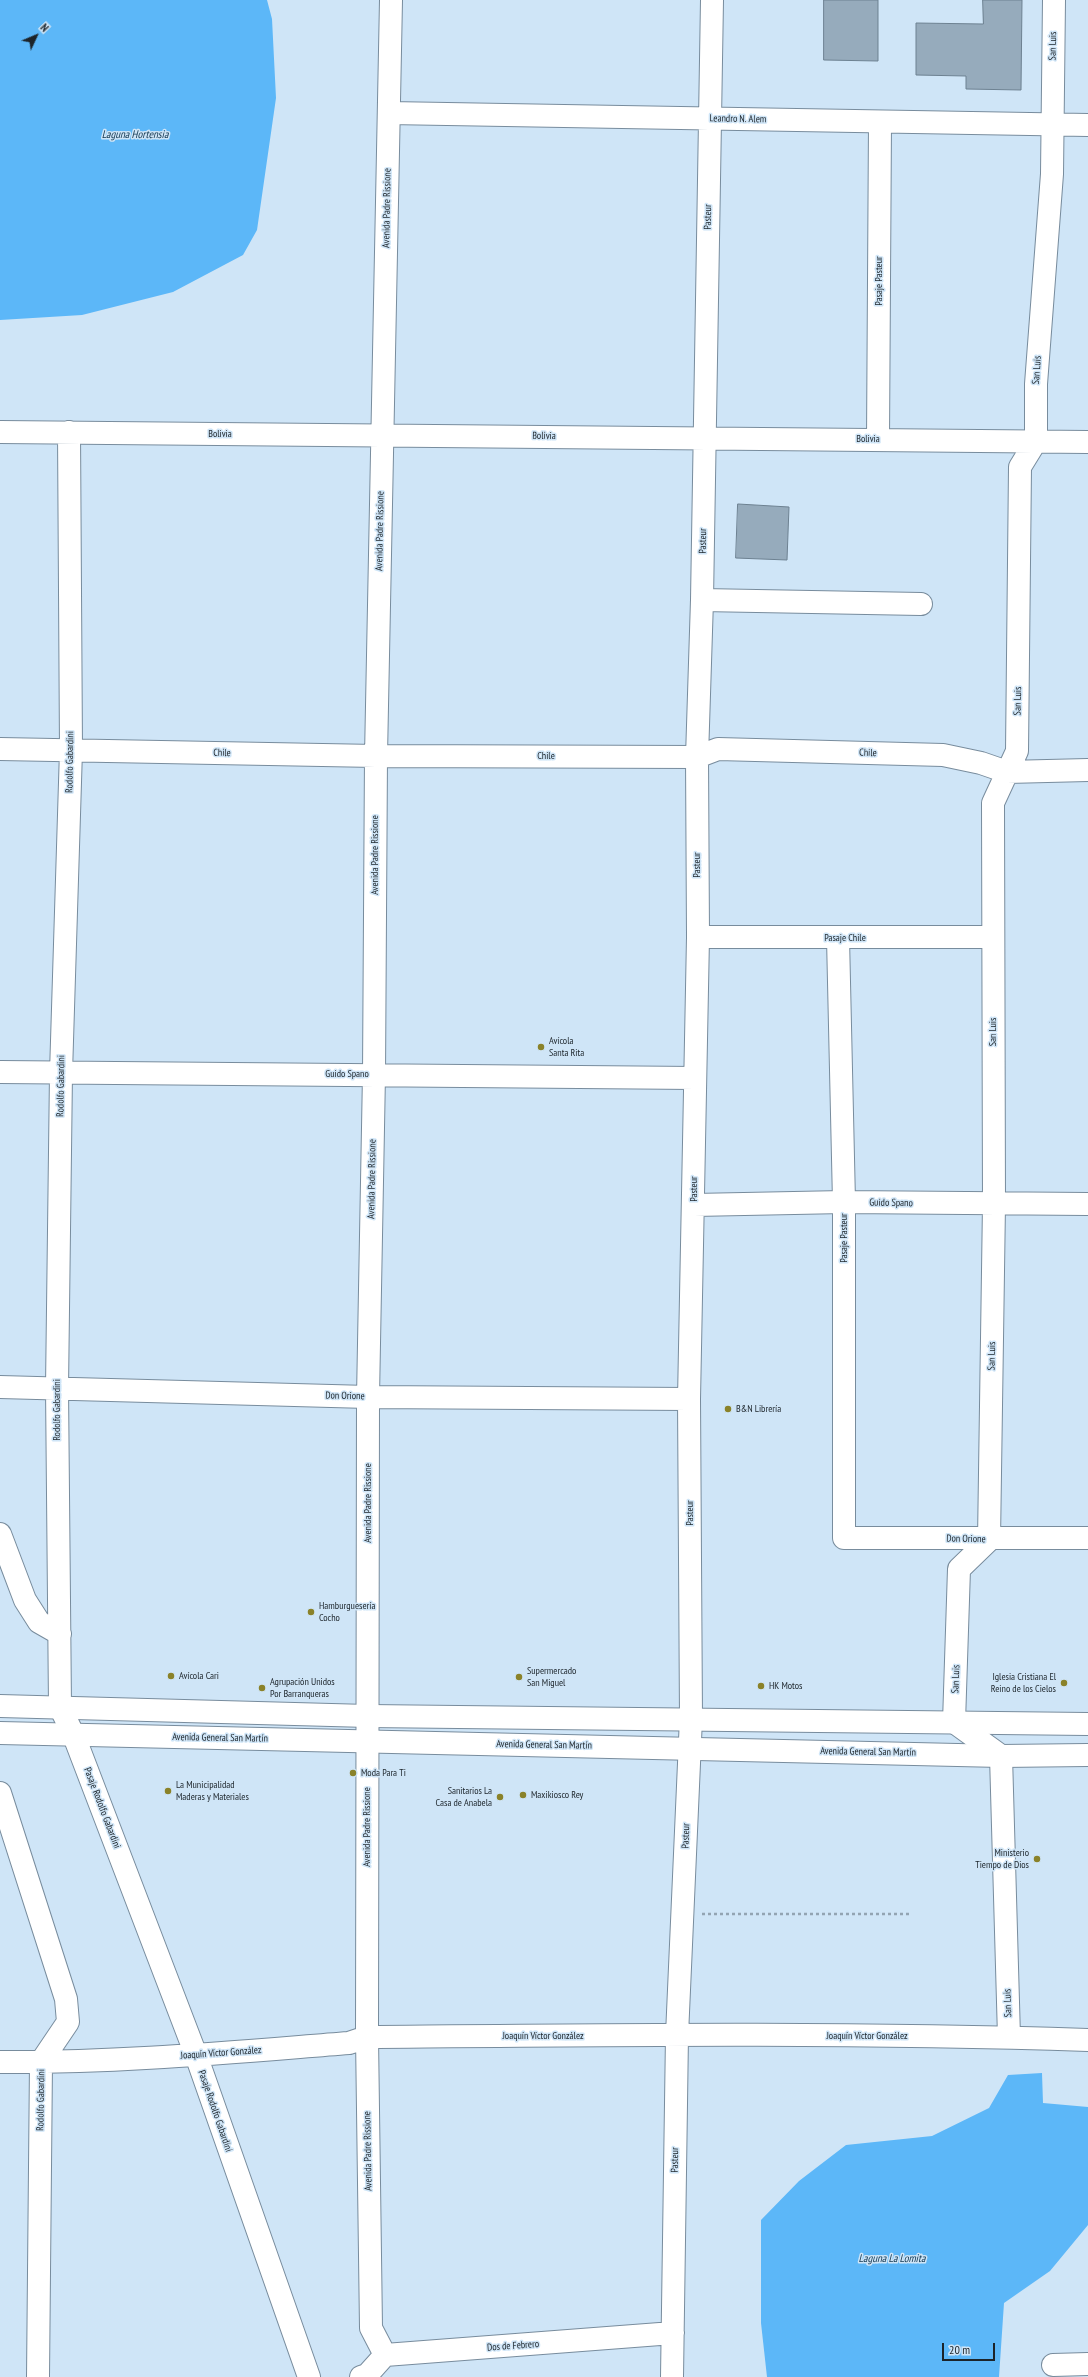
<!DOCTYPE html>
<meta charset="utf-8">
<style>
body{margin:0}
#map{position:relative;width:1088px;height:2377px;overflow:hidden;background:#cfe5f7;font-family:"PT Sans Narrow",sans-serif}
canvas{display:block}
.north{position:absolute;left:16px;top:16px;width:40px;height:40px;-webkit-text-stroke:3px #cfe5f7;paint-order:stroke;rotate:46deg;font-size:11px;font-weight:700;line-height:16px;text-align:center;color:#1c242a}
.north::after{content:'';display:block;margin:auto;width:14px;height:18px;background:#1c242a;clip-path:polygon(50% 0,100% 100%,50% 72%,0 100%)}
.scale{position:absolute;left:942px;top:2343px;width:53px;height:18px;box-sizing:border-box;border:2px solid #1c242a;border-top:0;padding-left:5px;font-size:12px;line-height:14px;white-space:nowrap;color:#1c242a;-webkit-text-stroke:3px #cfe5f7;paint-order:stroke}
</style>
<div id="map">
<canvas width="1088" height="2377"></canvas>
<div class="north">N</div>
<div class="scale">20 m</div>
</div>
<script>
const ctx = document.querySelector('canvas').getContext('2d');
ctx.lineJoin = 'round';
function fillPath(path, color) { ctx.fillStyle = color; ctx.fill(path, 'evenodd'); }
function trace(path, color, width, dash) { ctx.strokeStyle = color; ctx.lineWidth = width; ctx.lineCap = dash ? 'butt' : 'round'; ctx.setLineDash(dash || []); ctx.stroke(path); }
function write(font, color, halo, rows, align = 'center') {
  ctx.font = font + ' "PT Sans Narrow",sans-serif'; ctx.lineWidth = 3; ctx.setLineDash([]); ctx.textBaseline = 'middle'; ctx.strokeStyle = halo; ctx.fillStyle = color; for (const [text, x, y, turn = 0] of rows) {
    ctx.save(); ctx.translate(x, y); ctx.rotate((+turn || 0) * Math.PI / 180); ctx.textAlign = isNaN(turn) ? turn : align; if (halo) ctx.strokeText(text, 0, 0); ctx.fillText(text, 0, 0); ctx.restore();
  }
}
fillPath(new Path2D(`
 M0,0h267l5,19 4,79 -19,132 -14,25 -70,37 -91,23 -82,5z
 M1042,2073l1,30 45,4v118l-38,46 -46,32 -5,74h-232l-6,-54v-103l38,-39 47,-36 86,-9 57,-28 19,-33z`), '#5cb7f8');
const building = new Path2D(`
 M824,0h54v61l-54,-1z
 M983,0h39l-1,90 -55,-1v-13l-50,-1v-52l67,1z
 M738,504l51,3 -2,53 -51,-2z`);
fillPath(building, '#96abbc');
trace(building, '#6d8191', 1);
const minor = new Path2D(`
 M389,113l699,12
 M0,432l1088,10
 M69,432l2,318 -10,323 -4,315 3,319 14,29 122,319 113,322
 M878,439l2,-317
 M702,600l219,4
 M0,749l376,7 321,1 21,-8 225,6 38,8 26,9 81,-2
 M698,937h294
 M838,938l6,264v336h244
 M0,1072l695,6
 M694,1205l150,-3 244,2
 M0,1387l368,10 321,2
 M0,1534l25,66 14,22 21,12
 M0,1793l66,206 2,23 -27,40 -3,315
 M1009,2037l-8,-281 -47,-34 5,-153 30,-29 5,-336 -1,-401 24,-52 3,-284 16,-26v-57l16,-210 2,-174
 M0,2062c117,1 233,-10 349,-19l18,-6c240,-2 481,-5 721,3
 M385,2355l-14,-27 -4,-291 1,-640 6,-323 2,-318 15,-756
 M1053,2365l35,-1
 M361,2377l6,-2 18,-20 288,-22
 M672,2377l5,-342 14,-317 -2,-319 9,-462 -1,-180 5,-157 10,-600`);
const major = new Path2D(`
 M0,1706l368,10 720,8
 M0,1733l1001,23 87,-1`);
trace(minor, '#788c9d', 24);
trace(major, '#788c9d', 24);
trace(new Path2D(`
 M702,1914h210`), '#93a4b2', 2.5, [3, 3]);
trace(minor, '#fff', 22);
trace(major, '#fff', 22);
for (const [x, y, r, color] of [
 [541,1047,4,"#8a8229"],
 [728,1409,4,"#8a8229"],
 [311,1612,4,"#8a8229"],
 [171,1676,4,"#8a8229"],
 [519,1677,4,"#8a8229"],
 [1064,1683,4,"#8a8229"],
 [761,1686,4,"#8a8229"],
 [262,1688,4,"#8a8229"],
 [353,1773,4,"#8a8229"],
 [168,1791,4,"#8a8229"],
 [523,1795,4,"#8a8229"],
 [500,1797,4,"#8a8229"],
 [1037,1859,4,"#8a8229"]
]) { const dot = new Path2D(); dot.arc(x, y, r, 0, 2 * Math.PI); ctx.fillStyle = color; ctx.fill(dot); trace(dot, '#cfe5f7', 1.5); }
write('10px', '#1c242a', '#cfe5f7', [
 ["San Luis",1053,46,-89],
 ["Leandro N. Alem",738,119,1],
 ["Avenida Padre Rissione",387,208,-89],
 ["Pasteur",708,217,-89],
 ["Pasaje Pasteur",879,281,-90],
 ["San Luis",1037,370,-86],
 ["Bolivia",220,434],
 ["Bolivia",544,436,1],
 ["Bolivia",868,439],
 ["Avenida Padre Rissione",380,531,-89],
 ["Pasteur",703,541,-89],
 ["San Luis",1018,701,-89],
 ["Chile",222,753,1],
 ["Chile",868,753,2],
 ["Chile",546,756],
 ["Rodolfo Gabardini",70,762,-89],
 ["Avenida Padre Rissione",375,855,-90],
 ["Pasteur",697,865,-90],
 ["Pasaje Chile",845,938],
 ["San Luis",993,1032,-90],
 ["Guido Spano",347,1074],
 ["Rodolfo Gabardini",61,1086,-89],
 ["Avenida Padre Rissione",372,1179,-89],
 ["Pasteur",694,1189,-90],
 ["Guido Spano",891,1203,1],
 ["Pasaje Pasteur",844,1238,-90],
 ["San Luis",992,1356,-89],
 ["Don Orione",345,1396,1],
 ["Rodolfo Gabardini",57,1410,-90],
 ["Avenida Padre Rissione",368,1503,-90],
 ["Pasteur",690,1513,-90],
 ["Don Orione",966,1539,1],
 ["San Luis",956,1679,-88],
 ["Avenida General San Martín",220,1738,1],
 ["Avenida General San Martín",544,1745,1],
 ["Avenida General San Martín",868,1752,1],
 ["Pasaje Rodolfo Gabardini",102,1808,69],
 ["Avenida Padre Rissione",367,1827,-90],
 ["Pasteur",686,1836,-88],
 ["San Luis",1008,2003,-92],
 ["Joaquín Víctor González",543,2036],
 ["Joaquín Víctor González",867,2036],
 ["Joaquín Víctor González",221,2053,-4],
 ["Rodolfo Gabardini",41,2100,-89],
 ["Pasaje Rodolfo Gabardini",215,2111,71],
 ["Avenida Padre Rissione",368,2151,-91],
 ["Pasteur",675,2160,-89],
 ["Dos de Febrero",513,2346,-4]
]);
write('10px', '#1c242a', '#cfe5f7', [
 ["Avícola",549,1041],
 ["Santa Rita",549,1053],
 ["B&N Librería",736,1409],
 ["Hamburguesería",319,1606],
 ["Cocho",319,1618],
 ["Supermercado",527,1671],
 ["San Miguel",527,1683],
 ["Avícola Cari",179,1676],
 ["Iglesia Cristiana El",1056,1677,"right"],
 ["Reino de los Cielos",1056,1689,"right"],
 ["Agrupación Unidos",270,1682],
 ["Por Barranqueras",270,1694],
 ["HK Motos",769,1686],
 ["Moda Para Ti",361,1773],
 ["La Municipalidad",176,1785],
 ["Maderas y Materiales",176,1797],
 ["Sanitarios La",492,1791,"right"],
 ["Casa de Anabela",492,1803,"right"],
 ["Maxikiosco Rey",531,1795],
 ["Ministerio",1029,1853,"right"],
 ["Tiempo de Dios",1029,1865,"right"]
], 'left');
write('italic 11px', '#103650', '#cfe5f7', [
 ["Laguna Hortensia",135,135],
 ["Laguna La Lomita",892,2259]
]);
</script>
